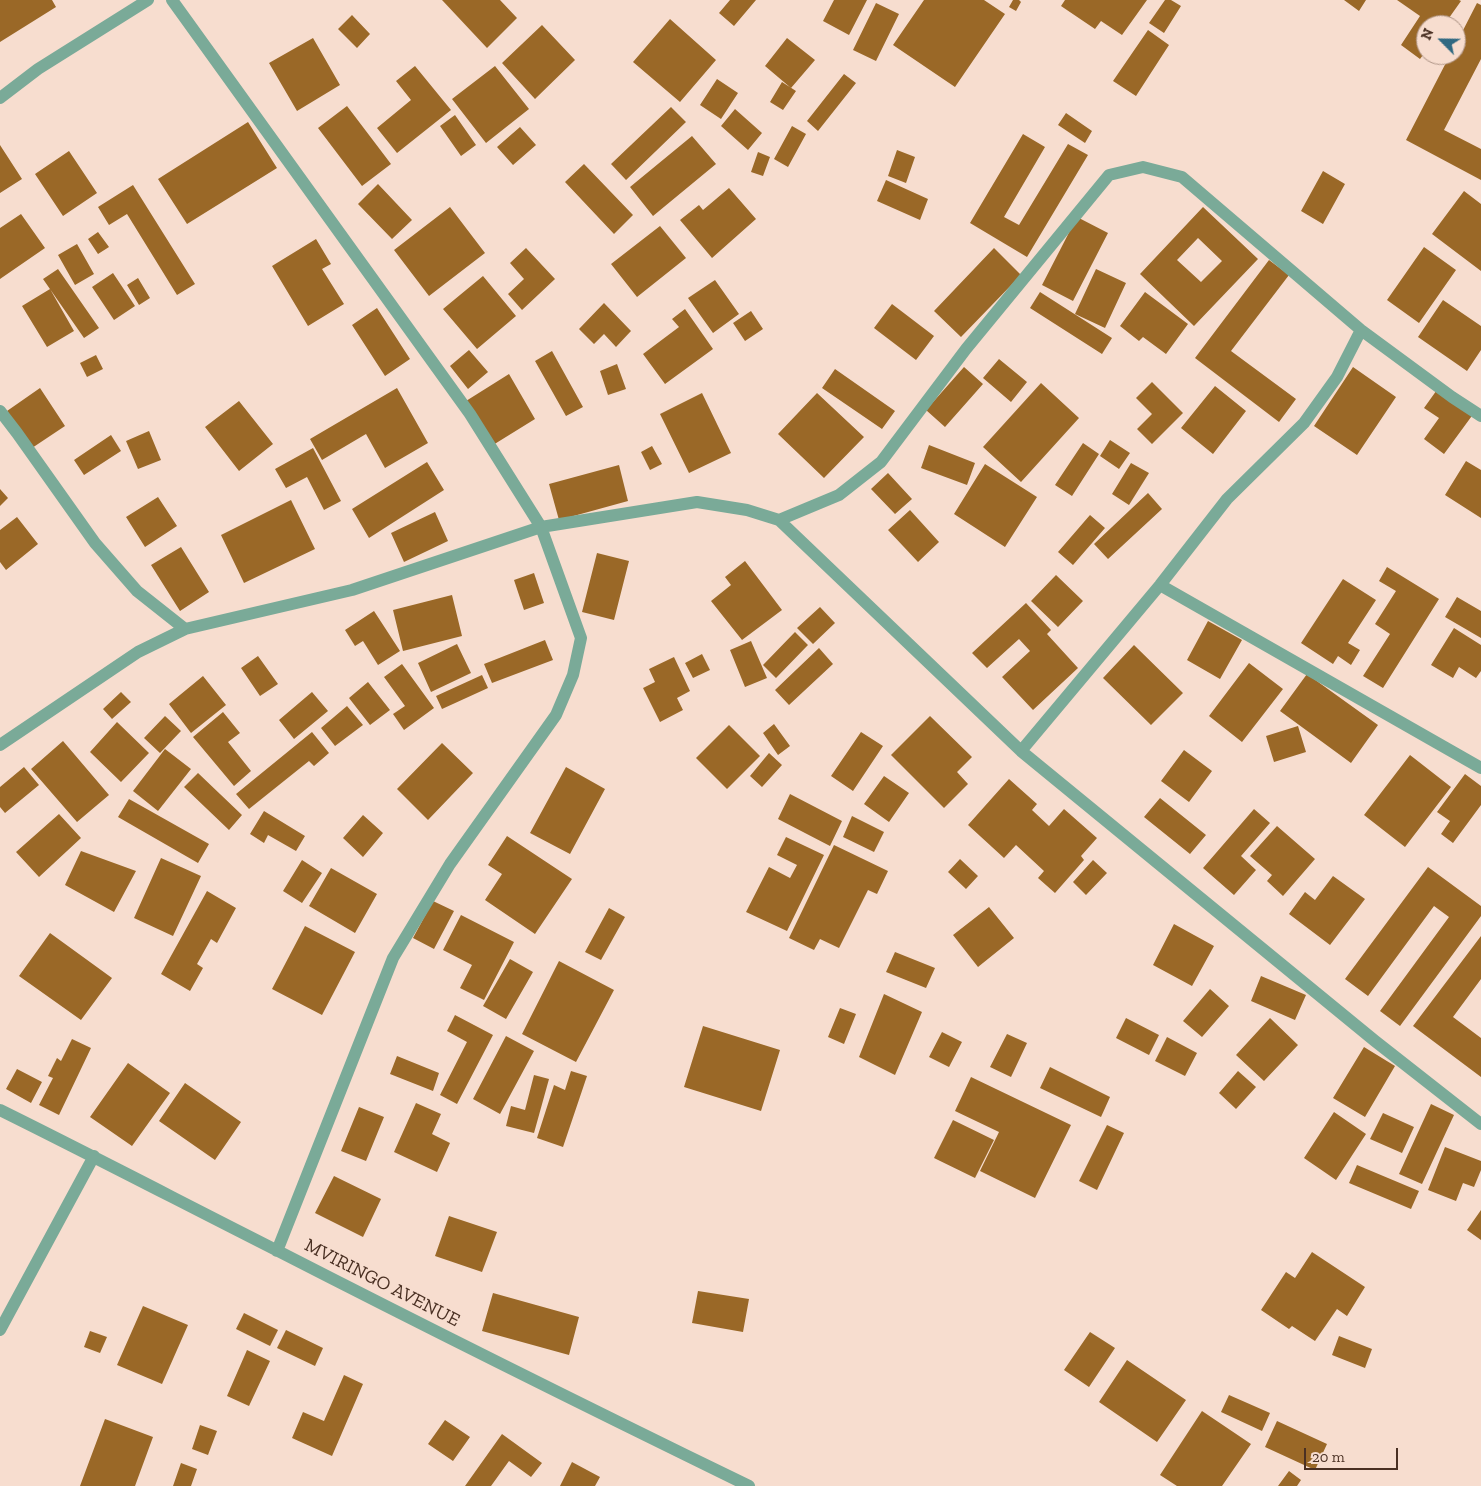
<!DOCTYPE html>
<style>
body{margin:0}
#map{position:relative;width:1481px;height:1486px;overflow:hidden;background:#f7ddcf;font-family:"Zilla Slab",serif}
canvas{display:block}
.north{position:absolute;left:1416px;top:15px;width:50px;height:50px;box-sizing:border-box;background:#f7ddcf;border:1px solid #b2988a;border-radius:50%;rotate:293deg;font-size:14px;font-weight:700;line-height:20px;text-align:center;color:#4a3023}
.north::after{content:'';display:block;margin:auto;width:18px;height:22px;background:#306982;clip-path:polygon(50% 0,100% 100%,50% 72%,0 100%)}
.scale{position:absolute;left:1304px;top:1448px;width:94px;height:22px;box-sizing:border-box;border:2px solid #4a3023;border-top:0;padding-left:6px;font-size:15px;line-height:18px;white-space:nowrap;color:#4a3023;-webkit-text-stroke:4px #f7ddcf;paint-order:stroke}
</style>
<div id="map">
<canvas width="1481" height="1486"></canvas>
<div class="north">N</div>
<div class="scale">20 m</div>
</div>
<script>
const ctx = document.querySelector('canvas').getContext('2d');
ctx.lineJoin = 'round';
function fillPath(path, color) { ctx.fillStyle = color; ctx.fill(path, 'evenodd'); }
function trace(path, color, width, dash) { ctx.strokeStyle = color; ctx.lineWidth = width; ctx.lineCap = dash ? 'butt' : 'round'; ctx.setLineDash(dash || []); ctx.stroke(path); }
function write(font, color, halo, rows, align = 'center') {
  ctx.font = font + ' "Zilla Slab",serif'; ctx.lineWidth = 5; ctx.setLineDash([]); ctx.textBaseline = 'middle'; ctx.strokeStyle = halo; ctx.fillStyle = color; for (const [text, x, y, turn = 0] of rows) {
    ctx.save(); ctx.translate(x, y); ctx.rotate((+turn || 0) * Math.PI / 180); ctx.textAlign = isNaN(turn) ? turn : align; if (halo) ctx.strokeText(text, 0, 0); ctx.fillText(text, 0, 0); ctx.restore();
  }
}
fillPath(new Path2D(`
 M0,0h52l4,7 -56,35z
 M442,0h58l17,18 -30,30z
 M730,0h26l-22,26 -15,-13z
 M834,0h33l-18,35 -26,-14z
 M924,0h60l21,14 -50,73 -62,-42z
 M1013,0h6l2,2 -5,9 -7,-4z
 M1065,0h82l-25,35 -21,-14 -6,8 -34,-23z
 M1165,0h6l10,6 -17,27 -15,-10z
 M1344,0h22l-7,11z
 M1397,0h62l2,1 -17,24h-18v26l-6,8 -19,-14 19,-29z
 M876,3l23,11 -23,47 -23,-11z
 M1477,3l4,2v54l-37,71 37,19v31l-75,-40 44,-85h6v-11z
 M352,15l18,19 -13,14 -19,-19z
 M670,19l46,41 -36,42 -47,-40z
 M542,25l33,35 -40,39 -33,-36z
 M1148,30l21,15 -33,51 -23,-15z
 M313,38l27,47 -43,26 -28,-48z
 M787,38l28,22 -24,28 -26,-22z
 M415,66l36,44 -54,43 -20,-25 34,-28 -15,-19z
 M495,66l34,43 -43,34 -34,-44z
 M844,74l12,9 -38,48 -11,-10z
 M717,79l21,14 -17,26 -21,-14z
 M782,82l14,9 -13,19 -13,-8z
 M347,106l44,58 -29,22 -44,-58z
 M671,107l15,15 -60,58 -15,-16z
 M735,109l27,24 -14,17 -27,-24z
 M1066,113l26,18 -7,12 -27,-18z
 M455,115l21,30 -15,11 -21,-30z
 M248,122l29,46 -90,56 -29,-45z
 M792,126l14,8 -18,33 -14,-8z
 M520,127l16,18 -23,20 -16,-18z
 M1023,134l22,13 -41,70 15,8 49,-81 20,11 -61,102 -57,-34z
 M692,136l24,28 -63,52 -23,-29z
 M0,145l22,34 -22,14z
 M897,150l18,7 -9,26 -18,-7z
 M69,151l28,42 -34,23 -28,-42z
 M758,152l12,5 -7,19 -12,-4z
 M584,164l49,51 -19,19 -49,-52z
 M1323,171l22,13 -22,40 -22,-13z
 M886,180l42,19 -8,21 -43,-19z
 M378,184l34,36 -20,19 -34,-35z
 M133,185l62,99 -18,11 -50,-81 -18,11 -11,-18z
 M729,188l27,31 -44,39 -32,-38 19,-15 4,5z
 M1464,191l17,13v67l-49,-37z
 M450,207l35,46 -56,43 -35,-46z
 M1203,207l55,52 -64,67 -54,-52zM1198,238l24,23 -21,21 -24,-22z
 M21,214l24,34 -45,31v-51z
 M1077,217l31,16 -35,68 -31,-16z
 M660,226l26,32 -49,39 -26,-33z
 M98,232l11,15 -11,7 -10,-15z
 M316,239l15,25 -9,5 22,35 -36,22 -36,-60z
 M77,244l17,30 -19,11 -17,-30z
 M1424,247l32,23 -37,53 -32,-23z
 M526,248l29,31 -33,31 -14,-16 16,-15 -14,-16z
 M994,248l27,27 -60,62 -27,-26z
 M1269,260l20,15 -58,76 65,48 -17,23 -84,-64z
 M58,269l41,59 -15,10 -41,-59z
 M1096,269l30,14 -21,45 -30,-14z
 M113,273l22,33 -21,14 -22,-33z
 M483,276l33,40 -39,33 -34,-40z
 M138,278l12,20 -11,7 -12,-20z
 M715,280l24,34 -26,19 -25,-35z
 M50,289l24,42 -27,16 -25,-41z
 M1040,292l72,46 -10,16 -72,-46z
 M1145,292l43,32 -22,30 -23,-17 -4,4 -19,-15z
 M1443,300l38,26v24l-14,21 -49,-34z
 M604,303l27,28 -15,16 -12,-13 -10,10 -15,-15z
 M892,304l42,32 -18,24 -42,-32z
 M377,308l33,51 -25,17 -33,-51z
 M685,309l28,40 -48,35 -22,-30 36,-27 -7,-8z
 M751,311l12,18 -18,12 -12,-18z
 M469,350l19,22 -20,17 -18,-23z
 M552,351l31,56 -17,9 -31,-55z
 M96,355l7,14 -16,8 -7,-14z
 M999,359l28,23 -16,20 -28,-24z
 M617,364l9,25 -18,6 -8,-24z
 M964,367l19,17 -38,43 -19,-17z
 M1353,367l43,30 -39,58 -43,-29z
 M835,369l60,42 -13,18 -60,-41z
 M509,374l26,45 -42,26 -27,-44z
 M1152,382l31,31 -31,31 -15,-15 15,-15 -16,-16z
 M1041,383l38,35 -58,64 -38,-35z
 M1215,386l31,25 -33,43 -32,-26z
 M1439,387l35,26 -30,41 -20,-15 15,-21 -15,-10z
 M40,388l25,38 -33,22 -25,-37z
 M397,388l31,55 -43,25 -19,-34 -44,26 -12,-21z
 M702,393l29,60 -42,20 -29,-59z
 M817,393l47,44 -40,41 -46,-44z
 M239,401l34,43 -34,27 -34,-44z
 M149,431l12,29 -23,9 -12,-28z
 M111,435l10,16 -37,24 -10,-15z
 M1110,440l20,13 -11,16 -19,-13z
 M1083,443l16,11 -27,42 -17,-11z
 M929,445l46,18 -8,22 -46,-17z
 M652,446l10,18 -12,6 -9,-18z
 M313,448l28,53 -17,9 -17,-33 -21,11 -11,-19z
 M1466,461l15,9v48l-36,-23z
 M427,462l17,28 -75,48 -17,-29z
 M1131,463l18,10 -20,32 -17,-11z
 M985,464l52,33 -32,50 -51,-33z
 M619,465l9,36 -69,19 -10,-36z
 M888,473l24,26 -17,15 -24,-25z
 M0,489l8,9 -8,8z
 M1148,493l14,16 -54,50 -14,-15z
 M158,497l19,29 -32,21 -19,-30z
 M291,500l24,49 -71,34 -23,-48z
 M910,510l29,32 -21,20 -30,-32z
 M435,512l13,29 -44,21 -13,-29z
 M1090,515l15,13 -32,37 -15,-13z
 M17,517l21,27 -32,26 -6,-8v-32z
 M181,547l28,45 -29,19 -29,-46z
 M597,553l32,8 -15,59 -32,-8z
 M745,561l37,49 -40,30 -31,-39 20,-16 -6,-8z
 M1387,567l52,32 -56,89 -20,-12 27,-42 -15,-10 21,-33 -17,-10z
 M534,573l10,30 -20,7 -10,-30z
 M1056,575l27,26 -25,26 -27,-26z
 M1343,579l33,21 -28,43 12,7 -9,15 -13,-9 -5,8 -32,-21z
 M452,595l10,41 -59,15 -10,-41z
 M1457,597l24,14v27l-36,-21z
 M1026,603l25,27 -4,4 31,34 -45,42 -31,-33 28,-26 -11,-12 -32,29 -15,-15z
 M820,607l15,16 -22,21 -16,-16z
 M374,611l26,40 -22,14 -15,-24 -8,5 -10,-16z
 M1208,621l34,19 -22,39 -33,-19z
 M1454,628l27,17v26l-5,7 -17,-11 -6,11 -22,-13z
 M795,632l13,13 -32,33 -13,-13z
 M545,640l8,20 -61,23 -8,-19z
 M751,641l16,37 -22,9 -15,-37z
 M457,644l14,29 -40,19 -13,-29z
 M1134,645l49,48 -32,32 -48,-47z
 M819,648l14,16 -44,41 -14,-15z
 M702,654l8,16 -17,8 -8,-15z
 M258,656l20,28 -18,12 -19,-28z
 M674,657l16,34 -13,7 6,12 -23,12 -17,-34 12,-6 -6,-13z
 M1249,663l34,26 -41,53 -33,-26z
 M402,664l32,44 -30,22 -11,-16 12,-8 -21,-29z
 M1307,674l71,51 -27,38 -71,-52z
 M482,675l6,13 -46,21 -6,-13z
 M203,676l23,29 -35,28 -22,-29z
 M368,682l22,28 -20,15 -21,-27z
 M121,692l10,10 -19,17 -9,-10z
 M312,692l16,19 -34,28 -15,-19z
 M347,706l16,19 -28,21 -14,-18z
 M223,712l17,21 -12,9 23,29 -17,15 -41,-49z
 M165,716l16,15 -21,22 -16,-15z
 M930,716l42,41 -15,15 11,12 -24,24 -53,-53z
 M117,722l32,31 -28,29 -31,-30z
 M774,724l16,22 -12,9 -15,-22z
 M729,725l31,31 -33,33 -31,-31z
 M1298,726l8,26 -32,10 -8,-26z
 M312,732l17,21 -15,13 -5,-5 -60,48 -13,-15z
 M861,732l22,14 -30,45 -22,-15z
 M63,741l46,54 -32,27 -46,-53z
 M442,743l31,30 -45,47 -31,-31z
 M165,749l26,20 -33,42 -25,-20z
 M1184,750l28,21 -23,31 -28,-21z
 M769,753l13,12 -20,22 -12,-11z
 M1410,755l41,32 -46,60 -41,-32z
 M24,767l15,18 -34,28 -5,-6v-20z
 M566,767l39,22 -35,65 -40,-21z
 M198,773l44,42 -13,15 -45,-43z
 M1465,774l16,12v19l-28,38 -12,-9 9,-13 -13,-9z
 M884,776l25,17 -20,29 -25,-18z
 M1009,779l28,25 -5,6 17,16 15,-17 33,29 -16,18 3,4 -29,33 -17,-15 6,-7 -28,-26 -12,13 -36,-33z
 M790,794l52,27 -12,25 -52,-27z
 M1160,798l46,37 -16,19 -46,-37z
 M129,799l80,45 -11,19 -80,-46z
 M1254,809l16,14 -29,33 15,14 -22,25 -31,-27z
 M264,811l41,25 -9,15 -28,-16 -4,8 -14,-9z
 M59,814l22,24 -42,39 -23,-25z
 M363,815l20,18 -20,24 -20,-19z
 M852,816l32,16 -10,20 -31,-15z
 M1277,826l38,33 -32,37 -16,-15 5,-6 -22,-19z
 M507,836l65,43 -37,55 -50,-34 17,-26 -14,-9z
 M786,837l38,18 -37,76 -41,-19 23,-45 21,11 7,-13 -20,-10z
 M834,845l54,26 -11,23 -9,-4 -29,58 -19,-9 -6,11 -25,-12z
 M81,851l55,20 -22,41 -49,-27z
 M161,858l40,18 -28,60 -39,-18z
 M960,859l18,17 -12,13 -18,-17z
 M302,860l20,13 -20,30 -19,-12z
 M1093,860l14,13 -21,22 -13,-13z
 M1428,867l53,39v10l-81,110 -20,-15 69,-94 -15,-11 -66,90 -23,-17z
 M331,868l46,26 -22,39 -46,-27z
 M1333,876l32,23 -35,46 -41,-31 16,-22 10,8z
 M207,891l29,17 -19,35 -6,-4 -14,25 6,4 -13,23 -29,-17z
 M433,901l21,10 -20,38 -21,-11z
 M989,907l25,31 -36,29 -25,-32z
 M609,908l16,9 -24,43 -16,-8z
 M461,915l53,27 -30,58 -24,-12 12,-23 -29,-15z
 M1174,924l40,22 -22,40 -39,-21z
 M305,926l50,26 -33,63 -50,-26z
 M50,933l62,45 -31,42 -62,-44z
 M1481,936v43l-28,38 28,21v39l-68,-51z
 M895,952l40,16 -9,20 -40,-16z
 M510,959l23,13 -27,47 -23,-13z
 M559,961l55,29 -38,72 -54,-28z
 M1261,976l45,19 -11,25 -44,-19z
 M1210,989l19,17 -27,31 -19,-16z
 M884,994l38,18 -27,63 -36,-18z
 M840,1008l16,6 -12,30 -16,-7z
 M455,1015l38,20 -36,69 -17,-9 27,-53 -20,-11z
 M1126,1018l33,17 -10,20 -33,-17z
 M1270,1018l28,27 -34,36 -28,-26z
 M703,1026l77,24 -19,61 -77,-24z
 M942,1032l20,10 -13,25 -20,-10z
 M1007,1034l20,9 -16,34 -21,-10z
 M506,1036l28,15 -34,63 -27,-15z
 M1167,1037l30,16 -12,23 -30,-15z
 M72,1039l19,9 -32,67 -20,-10 14,-27 -5,-2 9,-18 4,3z
 M1364,1047l31,19 -30,51 -32,-19z
 M397,1056l42,17 -6,18 -43,-17z
 M128,1063l42,30 -38,53 -42,-29z
 M1050,1067l60,30 -9,20 -61,-29z
 M17,1069l25,13 -11,21 -25,-14z
 M571,1071l16,5 -24,71 -26,-9 17,-53 11,5z
 M1238,1071l18,16 -20,22 -17,-16z
 M534,1075l15,4 -15,54 -28,-7 5,-20 14,4z
 M971,1077l100,48 -36,73 -55,-27 19,-39 -44,-21z
 M185,1083l56,39 -26,38 -56,-39z
 M416,1103l25,11 -9,20 18,9 -13,29 -43,-20z
 M1431,1104l23,11 -32,69 -23,-10z
 M359,1107l25,10 -18,44 -25,-10z
 M1334,1112l32,22 -30,46 -32,-22z
 M1383,1113l31,14 -12,26 -32,-14z
 M953,1120l41,20 -19,38 -41,-20z
 M1107,1125l17,8 -27,57 -18,-9z
 M1445,1147l36,14v9l-7,17 -11,-4 -7,18 -28,-11z
 M1357,1165l62,26 -8,18 -62,-26z
 M334,1176l47,23 -18,38 -48,-24z
 M1481,1210v30l-14,-10z
 M449,1216l48,16 -15,40 -47,-16z
 M1312,1252l53,35 -18,29 -10,-7 -22,32 -23,-15 -3,3 -28,-19 25,-38 9,6z
 M698,1291l51,8 -6,33 -51,-9z
 M493,1293l86,24 -10,38 -87,-24z
 M143,1306l45,19 -26,59 -45,-19z
 M244,1313l34,17 -8,16 -34,-17z
 M286,1330l37,18 -8,18 -38,-18z
 M90,1331l17,6 -7,16 -16,-6z
 M1090,1332l25,16 -26,39 -25,-17z
 M1339,1336l33,13 -7,19 -33,-13z
 M247,1350l23,11 -21,45 -22,-10z
 M1127,1360l59,40 -29,42 -58,-40z
 M344,1375l19,9 -31,72 -40,-18 11,-26 21,9z
 M1229,1395l41,18 -8,18 -41,-19z
 M1202,1411l49,33 -29,42h-45l-17,-11z
 M105,1419l48,18 -18,49h-55z
 M445,1420l25,17 -17,24 -25,-17z
 M1277,1421l50,23 -12,26 -50,-23z
 M200,1425l17,6 -9,24 -16,-6z
 M502,1434l40,29 -11,14 -22,-16 -18,25h-26z
 M572,1462l28,15 -5,9h-35z
 M181,1463l16,6 -6,17h-18z
 M1289,1471l12,9 -4,6h-19z`), '#9a6827');
trace(new Path2D(`
 M172,0l298,414 71,113 40,111 -8,37 -17,40 -106,149 -57,94 -116,293
 M0,98l38,-29 110,-69
 M0,411l17,22 78,110 42,48 48,38
 M779,520l60,-25 42,-33 85,-113 143,-174 34,-8 39,10 179,153 91,67 29,19
 M1160,585l321,183
 M0,745l138,-93 47,-23 167,-39 189,-63 156,-25 50,8 32,10 242,231 354,290 106,83
 M1021,751l139,-166 67,-86 77,-76 33,-46 24,-47
 M0,1110c93,46 185,94 278,141 156,80 313,158 471,235
 M0,1330l94,-174`), '#7aaa98', 12);
write('19px', '#4a3023', '#f7ddcf', [
 ["MVIRINGO AVENUE",382,1283,27]
]);
</script>
